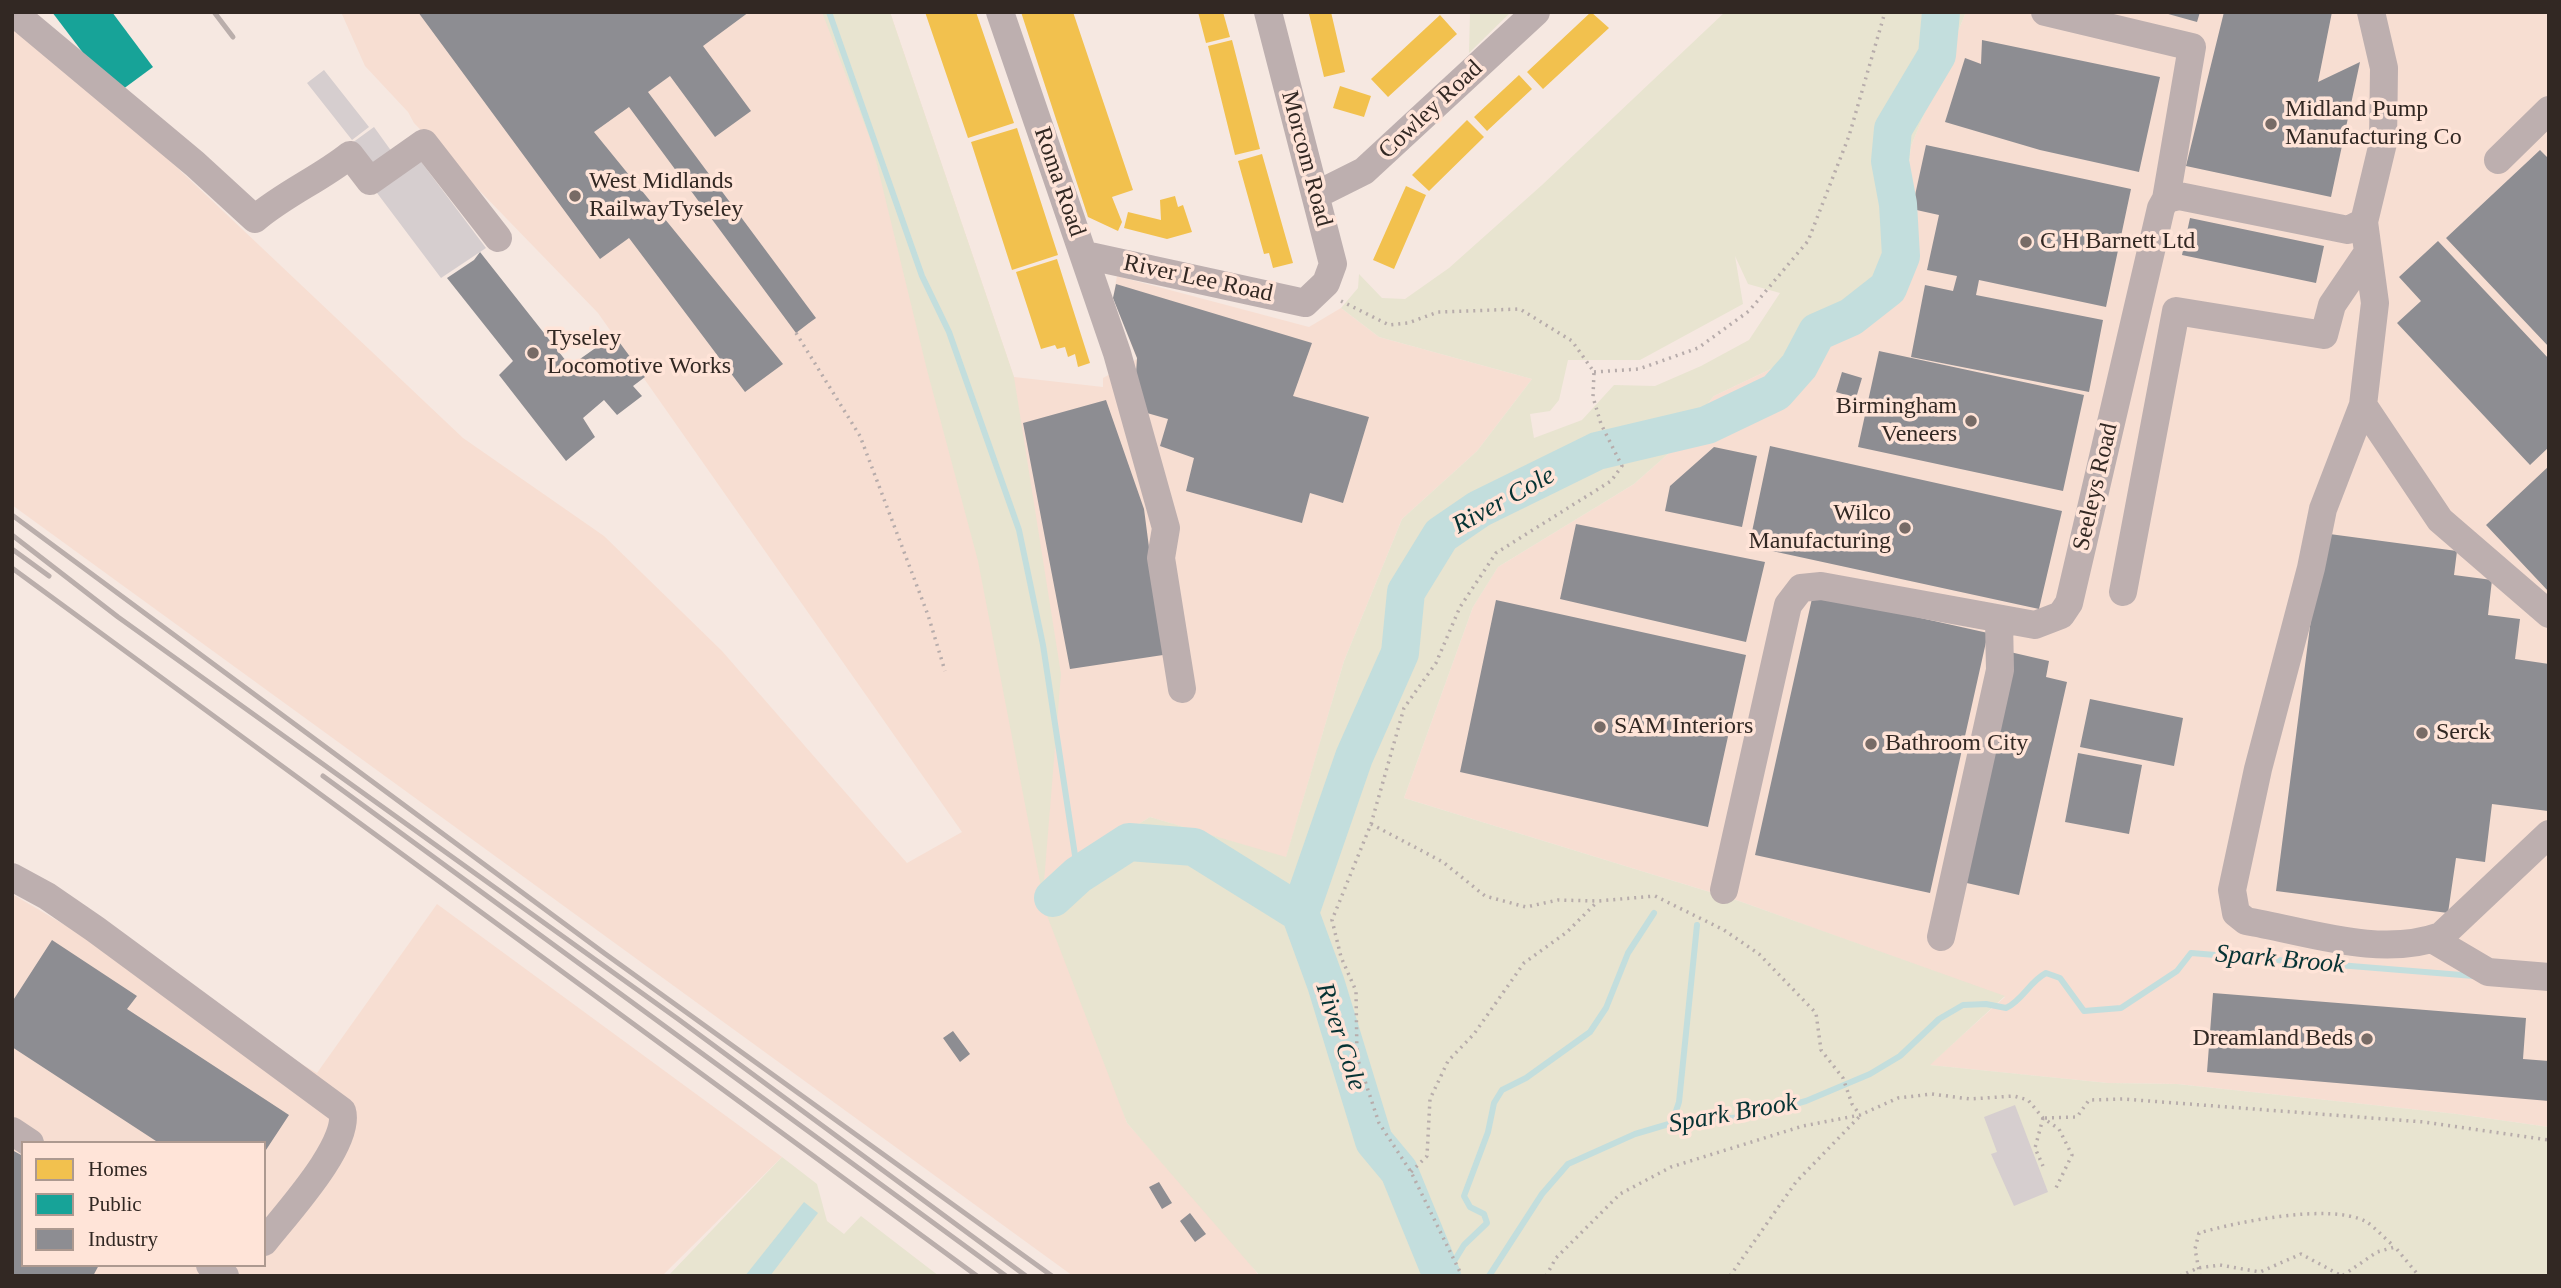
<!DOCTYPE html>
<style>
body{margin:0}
#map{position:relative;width:2561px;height:1288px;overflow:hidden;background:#f6e8e1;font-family:"Times New Roman",serif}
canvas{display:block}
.frame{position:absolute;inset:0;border:14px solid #322823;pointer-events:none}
.legend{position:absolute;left:21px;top:1141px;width:245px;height:126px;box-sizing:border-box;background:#ffe4d8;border:2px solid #ad9990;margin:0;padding:9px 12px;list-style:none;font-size:21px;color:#322823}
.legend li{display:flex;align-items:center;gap:14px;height:35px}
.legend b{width:35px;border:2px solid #ad9990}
</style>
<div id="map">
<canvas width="2561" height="1288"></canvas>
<div class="frame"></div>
<ul class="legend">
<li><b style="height:19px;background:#f2c14e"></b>Homes</li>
<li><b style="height:19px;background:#17a398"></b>Public</li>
<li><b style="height:19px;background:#8d8d92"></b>Industry</li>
</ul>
</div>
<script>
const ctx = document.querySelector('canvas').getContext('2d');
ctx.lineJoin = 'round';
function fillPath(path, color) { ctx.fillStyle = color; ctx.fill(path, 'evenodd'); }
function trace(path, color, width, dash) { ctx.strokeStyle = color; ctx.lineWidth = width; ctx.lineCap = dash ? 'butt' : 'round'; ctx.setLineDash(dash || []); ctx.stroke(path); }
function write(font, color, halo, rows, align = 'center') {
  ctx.font = font + ' "Times New Roman",serif'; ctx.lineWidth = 7; ctx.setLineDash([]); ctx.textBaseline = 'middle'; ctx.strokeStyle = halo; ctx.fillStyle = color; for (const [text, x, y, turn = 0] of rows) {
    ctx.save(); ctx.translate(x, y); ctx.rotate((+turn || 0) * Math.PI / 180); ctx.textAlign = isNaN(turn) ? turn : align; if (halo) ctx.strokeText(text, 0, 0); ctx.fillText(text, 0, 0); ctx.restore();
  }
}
fillPath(new Path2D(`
 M341,12h549l124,365 89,10v-9l34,-19 -24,-61 4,-22 192,51 32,-19 38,29 153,42 -55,72 -75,68 -58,142 -58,197 -136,-41 -106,65 83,241 110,122 22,31h-186l-1061,-771v-480l101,82 350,331 141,98 118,115 185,212 55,-31 -364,-519 -184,-190 -6,-11 -43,-46z
 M1966,12h583v1115l-92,-13 -280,-30 -69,-1 -179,-18 76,-68 -266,-96 -335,-103 69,-191 25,-40 136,-83 34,-30 46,-58 103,-49 92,-112 -3,-45 5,-44z
 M12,894l305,179 120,-169 345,253 -120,119h-650zM23,1143h241v122h-241z`), '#f7ded2');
fillPath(new Path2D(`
 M822,12h68l124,365 47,297 -17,208 106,-65 136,40 58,-196 58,-142 75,-68 55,-72 -153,-42 -38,-29 17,-20 1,-14 23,24 23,1 44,-31 93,-83 183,-173h241l-55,134 -5,44 3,45 -36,72 -56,40 -103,49 -46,58 -34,30 -136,83 -25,40 -69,191 335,103 266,95 -75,69 178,18 69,1 280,30 92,13v149h-1289l-133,-153 -81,-210 -68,-352 -51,-191 -55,-226zM1735,256l13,28 32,9 -31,47 -48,26 -46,20 -41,-1 -32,35 -48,18 -4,-24 20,-3 9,-11 9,-40h72l103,-56z
 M1470,12h41l-42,41z
 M782,1157l35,27 10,37 17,13 17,-18 78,60h-271z`), '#e8e4d0');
fillPath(new Path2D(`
 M804,1202l14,11 -48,63h-25z`), '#c3dedd');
fillPath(new Path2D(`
 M925,12h51l38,111 -46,15z
 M1021,12h52l60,178 -21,7 10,25 -4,9 -30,-14z
 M1198,12h25l7,25 -24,6z
 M1331,12l14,60 -21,5 -15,-63z
 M1591,12l18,16 -66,61 -16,-17z
 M1440,15l17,19 -69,63 -17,-18z
 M1232,40l28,109 -25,6 -27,-109z
 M1519,75l13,14 -45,42 -13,-14z
 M1340,86l31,10 -7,21 -31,-9z
 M1467,120l17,17 -55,54 -17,-16z
 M1017,128l41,127 -46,15 -41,-128z
 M1262,154l31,109 -20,5 -4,-15 -5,1 -26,-93z
 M1406,186l20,9 -32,74 -21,-9z
 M1175,196l3,11 5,-2 9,27 -25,7 -43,-11 4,-16 33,8 -1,-20z
 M1057,259l33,104 -12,4 -3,-13 -7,3 -3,-10 -8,2 -2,-4 -14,4 -25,-77z`), '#f2c14e');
fillPath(new Path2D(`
 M52,12h60l41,55 -38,28z`), '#17a398');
fillPath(new Path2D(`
 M418,12h331l-46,34 48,65 -36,26 -45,-61 -22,16 168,226 -7,5 -13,10 -167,-226 -35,25 189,232 -38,28 -116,-154 -29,21z
 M2161,12h39l-3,10z
 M2224,12h108l-14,70 42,-20 -29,135 -145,-31z
 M1982,40l178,37 -21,95 -99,-22 -95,-28 20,-64 16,6z
 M1926,145l205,44 -25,118 -127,-27 -3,15 127,25 -14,72 -178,-35 14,-72 28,6 4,-15 -30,-6 12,-55 -27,-6z
 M2540,150l9,9v188l-103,-109z
 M2190,218l134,28 -8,37 -134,-28z
 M2438,241l111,118v88l-19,18 -133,-142 24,-22 -22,-24z
 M480,252l90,114 44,-31 31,42 -12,9 9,10 -25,19 -13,-15 -21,18 12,19 -29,24 -67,-86 14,-14 -66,-83 27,-18z
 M1116,284l196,59 -19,53 76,21 -26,86 -33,-10 -8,30 -116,-32 8,-33 -34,-12 8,-27 -21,-6 -11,-39 1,-16 -24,-60z
 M1879,351l205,44 -21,96 -205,-44z
 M1842,372l20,6 -6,20 -20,-6z
 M1106,400l38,109 19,146 -93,14 -47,-246z
 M1770,446l292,65 -23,98 -290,-63z
 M1714,447l43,9 -15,71 -77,-16 5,-25z
 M2549,466v126l-63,-67z
 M1576,524l189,38 -19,80 -186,-43z
 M2322,533l135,18 -3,24 38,5 -4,35 32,4 -5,40 34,5 -1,147 -56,-7 -7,58 -29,-4 -8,55 -172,-22z
 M1813,594l175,39 -58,260 -175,-38z
 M1496,600l250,55 -38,172 -248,-55z
 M2010,652l39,9 -3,16 21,5 -48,213 -61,-14z
 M2090,699l93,19 -9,48 -94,-19z
 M2078,753l64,12 -13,69 -64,-12z
 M52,940l85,56 -10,13 162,106 -25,38v-10h-105l-147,-96v-45z
 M2213,993l313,25 -3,41 26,2v40l-342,-29z
 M953,1031l17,23 -10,8 -17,-24z
 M12,1150l11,6v109h76l-6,11h-81z
 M1159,1182l13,21 -10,6 -13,-22z
 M1190,1213l16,21 -11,8 -15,-21z`), '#8d8d92');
trace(new Path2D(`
 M829,12l93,264 27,56 70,198 24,115 35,230
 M1672,1123l7,-21 18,-177
 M1445,1276l19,-31 23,-22 -3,-9 -14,-7 -6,-11 24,-64 6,-29 8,-13 24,-12 64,-46 16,-24 22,-55 26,-40
 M1489,1276l53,-82 26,-30 67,-30 44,-13 68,-4 59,-16 64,-27 30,-18 39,-37 24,-14 23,-1 20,4c17,-8 23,-26 40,-35l14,5 24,33 37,-3 56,-37 14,-18 283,23`), '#c3dedd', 6);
trace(new Path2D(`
 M1053,898l25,-23 51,-33 65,5 106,66
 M1442,1276l-43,-105 -25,-30 -48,-157 -26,-71 54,-156 46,-104 6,-61 35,-57 38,-26 118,-58 110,-26 69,-33 23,-26 18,-34 34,-15 37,-29 13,-32 -3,-52 -8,-43 3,-32 44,-74 4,-43`), '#c3dedd', 38);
fillPath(new Path2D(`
 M324,70l45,57 -17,13 -45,-57z
 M374,127l18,25 -22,15 -18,-24z
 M413,151l73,97 -45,30 -73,-97z
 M2015,1105l33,87 -34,14 -23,-52 6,-2 -13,-35z`), '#d6cecf');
trace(new Path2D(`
 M1341,301l48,24 19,-2 30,-11 82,-3 52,32 22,31 -1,25 8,27 21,42 -11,15 -115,72 -36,54 -24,56 -32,45 -33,116 -39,96 9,37 15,34 1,66 22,66 32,49 51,104
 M796,333l64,103 68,179 17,56
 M1594,372l45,-3 59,-21 51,-37 59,-70 41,-105 36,-124
 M1371,824l72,38 42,34 41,11 32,-7 40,1 57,-5 69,34 35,24 57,59 5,37 22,28 9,26 8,11
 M2043,1118l-8,30 8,18
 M2045,1118l32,-1 12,-17 34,-1 301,23 125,18
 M1411,1172l16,-16 3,-57 18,-38 26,-27 50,-71 43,-31 30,-30
 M1546,1276l10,-18 64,-64 51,-27 132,-41 57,-11 38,-17 34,-4 38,5 44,-3 14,4 15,18 16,11 13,26 -18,37
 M1730,1276l66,-94 63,-65
 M2180,1276l18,-8 22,-3 40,7 41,-18 41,22 35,-24 18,-5 24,29
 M2200,1276l-5,-27 4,-16c38,-11 129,-30 166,-12 10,6 20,18 29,25`), '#b7acab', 3.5, [2, 5]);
trace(new Path2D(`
 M13,12l182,152 60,55c29,-25 65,-40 95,-64l20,26 54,-38 74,95
 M1000,12l117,341 49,175 -5,30 21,131
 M2045,12l147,35 -26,152
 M2498,160l51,-50
 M1316,195l48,-24 172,-159
 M2364,222l11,81 -12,102 -40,104 -12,59 -53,201 -26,121 4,23 10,8c63,11 134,37 195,15l108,-102
 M1085,255l220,48 21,-20 7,-19 -65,-252
 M2363,405l77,115 109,94
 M2123,592l53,-281 148,24 8,-30 36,-53
 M12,877l35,19 48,33 247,182c10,32 -57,104 -78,131
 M1724,890l64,-285 13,-17 20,-2 214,39 26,-10 8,-12 92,-395 5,-9 13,-3 169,34 16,-8 19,-79 1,-75 -13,-56
 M1941,937l59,-267 -1,-50
 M2432,939l56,33 61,5
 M12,1131l18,12
 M210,1265l15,11`), '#bdafaf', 28);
trace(new Path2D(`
 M214,12l19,25
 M12,515l592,438 448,323
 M12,535l106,82 560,402 348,257
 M12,549l37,27
 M12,568l965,708
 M323,776l683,500`), '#baaeab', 5);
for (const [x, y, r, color] of [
 [2271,124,7,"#776b66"],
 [575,196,7,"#776b66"],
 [2026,242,7,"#776b66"],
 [533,353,7,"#776b66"],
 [1971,421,7,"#776b66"],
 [1905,528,7,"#776b66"],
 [1600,727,7,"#776b66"],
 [2422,733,7,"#776b66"],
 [1871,744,7,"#776b66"],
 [2367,1039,7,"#776b66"]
]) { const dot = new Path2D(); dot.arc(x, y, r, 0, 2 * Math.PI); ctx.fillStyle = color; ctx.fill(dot); trace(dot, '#ffe4d8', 2.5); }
write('24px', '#322823', '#ffe4d8', [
 ["Cowley Road",1431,110,-43],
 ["Morcom Road",1306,159,75],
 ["Roma Road",1059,182,71],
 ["River Lee Road",1198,279,12],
 ["Seeleys Road",2096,487,-77]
]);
write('24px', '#322823', '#ffe4d8', [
 ["Midland Pump",2285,110],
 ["Manufacturing Co",2285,138],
 ["West Midlands",589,182],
 ["RailwayTyseley",589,210],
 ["C H Barnett Ltd",2040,242],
 ["Tyseley",547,339],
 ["Locomotive Works",547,367],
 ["Birmingham",1957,407,"right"],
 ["Veneers",1957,435,"right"],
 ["Wilco",1891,514,"right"],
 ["Manufacturing",1891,542,"right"],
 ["SAM Interiors",1614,727],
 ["Serck",2436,733],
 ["Bathroom City",1885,744],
 ["Dreamland Beds",2353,1039,"right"]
], 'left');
write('italic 26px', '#063334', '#ffe4d8', [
 ["River Cole",1504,501,-29],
 ["Spark Brook",2280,960,5],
 ["River Cole",1340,1037,72],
 ["Spark Brook",1733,1114,-10]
]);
</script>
